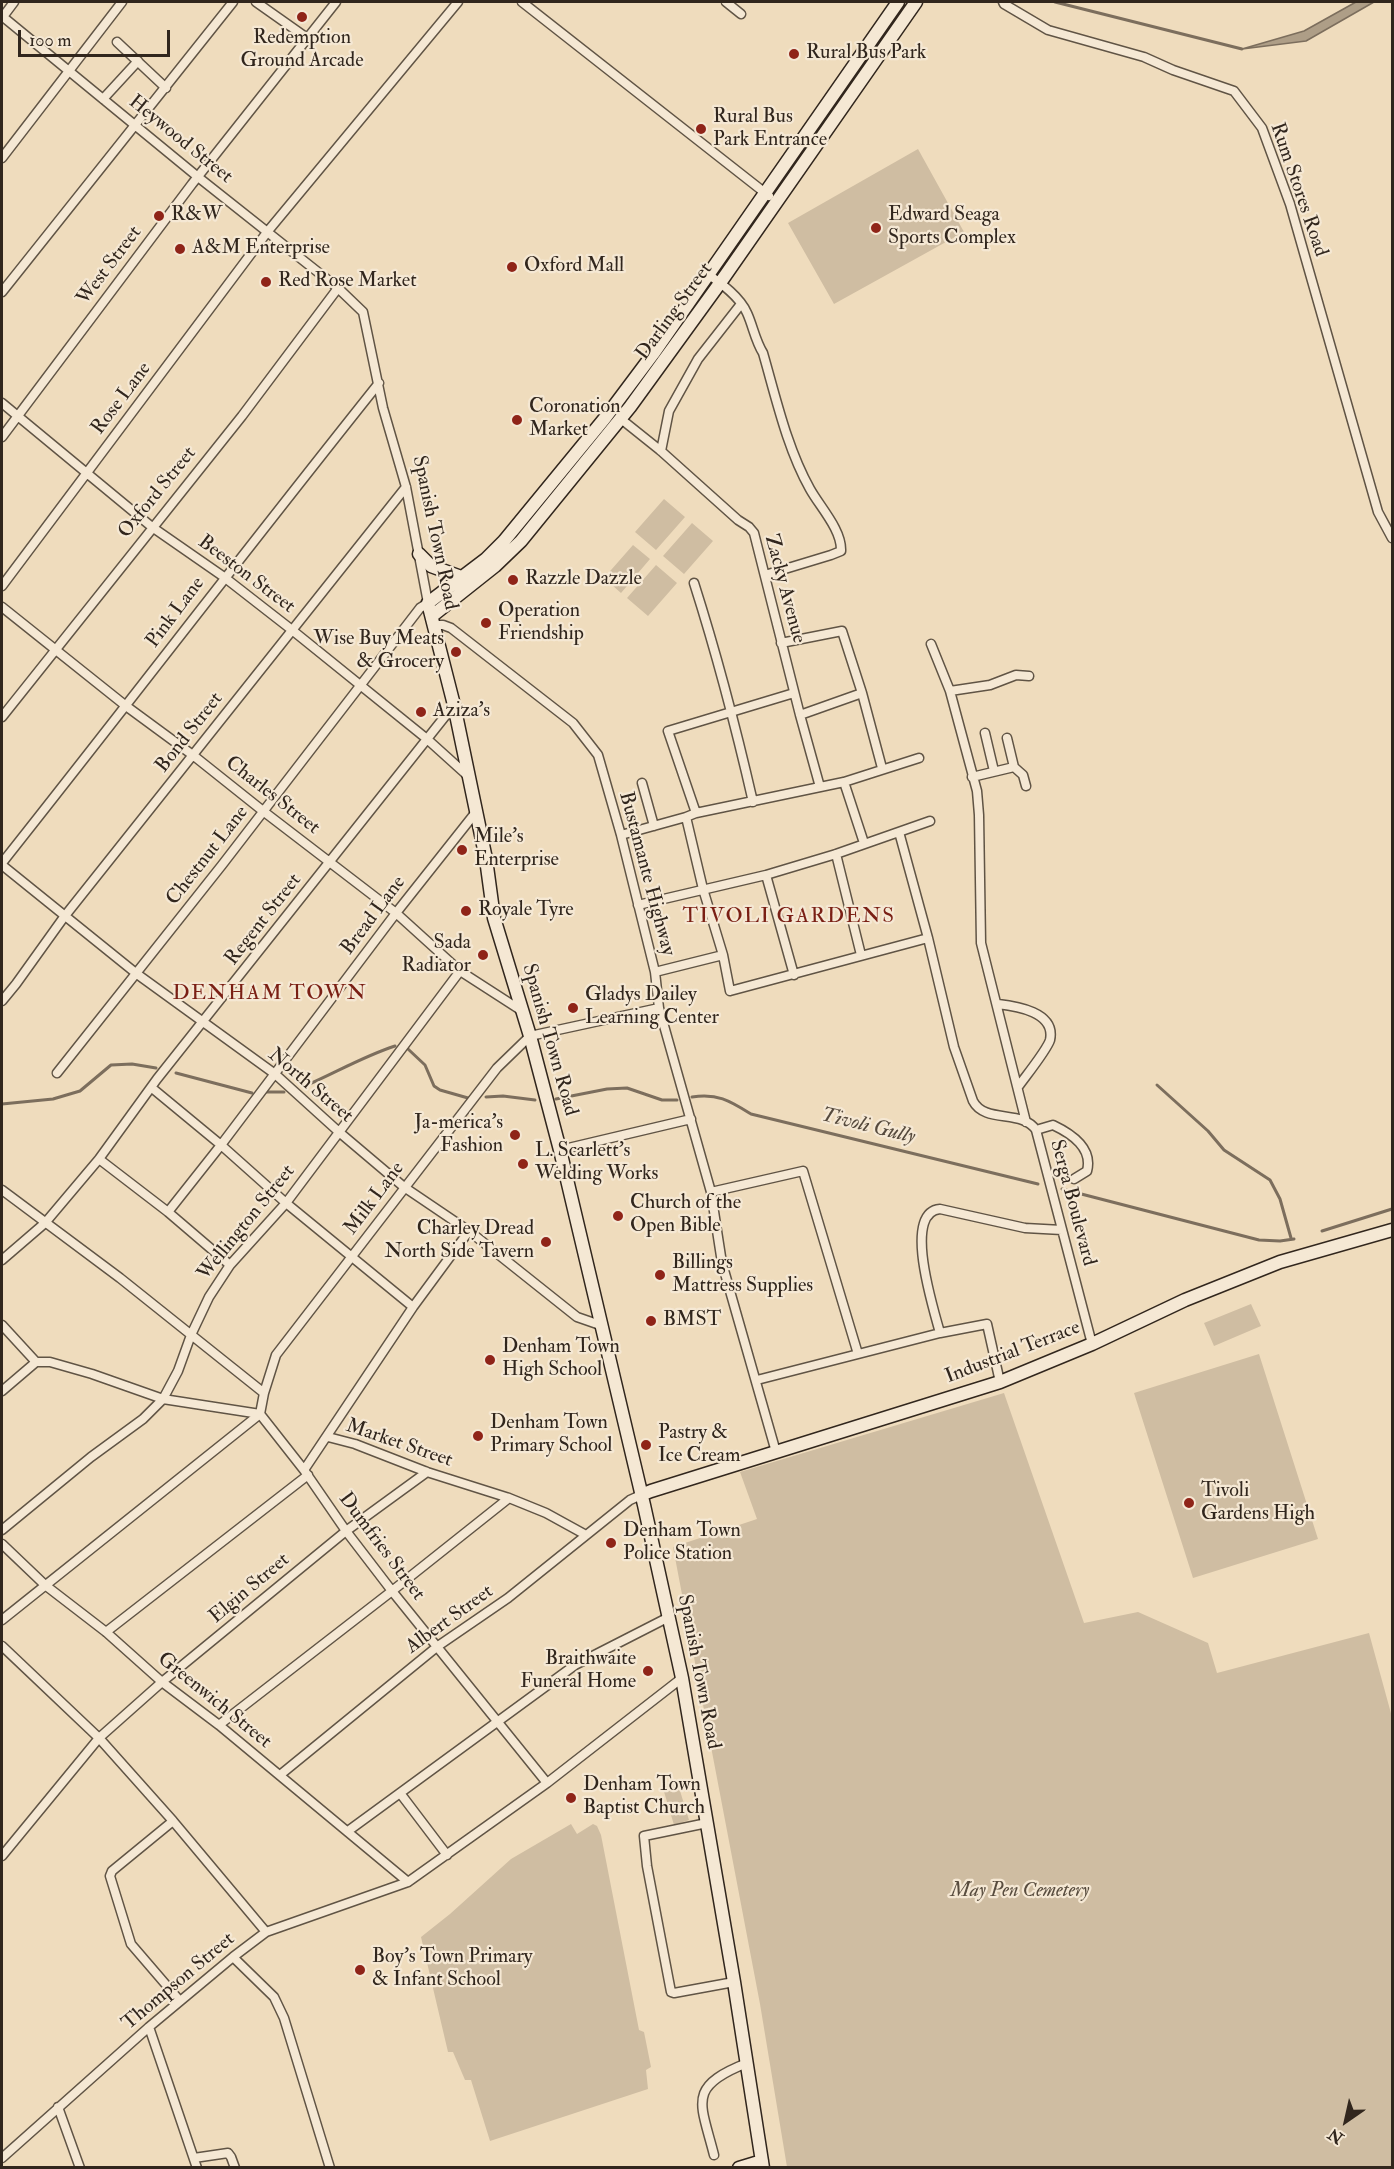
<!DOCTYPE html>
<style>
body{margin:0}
#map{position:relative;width:1394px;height:2169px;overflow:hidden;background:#efdcbd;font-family:"IM FELL Double Pica",serif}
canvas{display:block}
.frame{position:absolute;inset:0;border:3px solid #31261d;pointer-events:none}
.north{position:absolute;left:1316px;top:2091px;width:60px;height:60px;-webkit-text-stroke:4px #f5e8d4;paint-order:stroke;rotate:214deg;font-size:16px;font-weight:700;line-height:24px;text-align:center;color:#31261d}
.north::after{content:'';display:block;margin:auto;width:21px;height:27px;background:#31261d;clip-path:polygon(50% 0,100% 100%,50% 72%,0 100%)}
.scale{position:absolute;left:18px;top:30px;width:152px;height:27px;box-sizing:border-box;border:3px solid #31261d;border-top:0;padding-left:8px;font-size:18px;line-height:21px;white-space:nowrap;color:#31261d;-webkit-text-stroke:4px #f5e8d4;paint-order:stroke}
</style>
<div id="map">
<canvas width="1394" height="2169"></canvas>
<div class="frame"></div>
<div class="north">N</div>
<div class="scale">100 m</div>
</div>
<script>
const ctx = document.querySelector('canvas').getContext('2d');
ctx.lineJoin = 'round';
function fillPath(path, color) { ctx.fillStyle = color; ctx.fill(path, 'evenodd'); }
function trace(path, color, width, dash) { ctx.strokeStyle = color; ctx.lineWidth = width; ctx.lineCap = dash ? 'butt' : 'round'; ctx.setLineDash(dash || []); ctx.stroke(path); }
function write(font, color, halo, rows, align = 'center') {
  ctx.font = font + ' "IM FELL Double Pica",serif'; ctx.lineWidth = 4.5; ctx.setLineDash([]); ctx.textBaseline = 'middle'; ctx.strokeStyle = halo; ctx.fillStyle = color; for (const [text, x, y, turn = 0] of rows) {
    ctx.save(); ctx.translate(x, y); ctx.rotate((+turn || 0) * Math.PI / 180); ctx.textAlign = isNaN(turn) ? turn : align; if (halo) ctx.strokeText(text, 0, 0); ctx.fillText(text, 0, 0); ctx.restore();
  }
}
fillPath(new Path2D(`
 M918,149l46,83 -130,72 -46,-81z
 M664,499l21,18 -29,33 -21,-18z
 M692,523l21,18 -29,33 -21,-18z
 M633,545l17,14 -29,34 -17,-15z
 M656,565l21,18 -29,33 -21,-18z
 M1251,1304l10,22 -47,20 -10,-23z
 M1259,1354l59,185 -125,39 -59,-185z
 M1004,1393l80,230 54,-11 70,31 9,30 152,-40 23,84v450h-605l-27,-163 -87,-457 84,-28 -17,-47z
 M677,1781l12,39 -15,5 -12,-40z
 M571,1824l6,10 16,-10 4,2 4,9 38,195 5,2 7,35 -5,3 2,19 -158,52 -19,-61h-6l-12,-28h-5l-27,-115 29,-23 61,-55z`), '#cfbda2');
const water = new Path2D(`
 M1356,2h18l-68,39 -64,8 62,-18z`);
fillPath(water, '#ae9e87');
trace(water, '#7c6e5d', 1.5);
trace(new Path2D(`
 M1055,2l187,47
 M408,1049l17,16 9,21 6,4 28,8
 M176,1073l76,20
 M1157,1085l51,46 16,19 46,30 10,19 11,39
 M305,1086c30,-13 59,-30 90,-40
 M267,1092h17
 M486,1097l17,-1 32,4
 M692,1097c26,-4 38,4 59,17l287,70
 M556,1099l51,-10 20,-1 35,12h15
 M2,1104l51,-5 27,-8 31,-26 21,-1 24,4
 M1062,1189l197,51 21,1 14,-2
 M1322,1231l70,-22`), '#7c6e5d', 3);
const street = new Path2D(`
 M256,2l51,36
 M522,2l247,194
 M726,2l15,12
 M1003,2l1,2 44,26 96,27 29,13 61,21 28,37 28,76 88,308 14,26
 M2,16l196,161 140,111 25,24 20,96 23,79 22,116 -8,5 -198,257 -165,208
 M2,18l12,-16
 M117,42l49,46
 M103,99l35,-38
 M2,158l120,-156
 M709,275c13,9 31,22 38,38 6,13 8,27 16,40 13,45 24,95 47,136 10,18 32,41 31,62l-10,4 -66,20
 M2,292l231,-290
 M2,403l150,124 72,50 68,53 135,109 41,37
 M621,419l40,32 77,69 11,7 5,6 46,182 20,72
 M2,437l190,-253 144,-182
 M661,451l8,-40 29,-52 43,-55
 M694,583c23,72 42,145 59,219
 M2,586l266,-355 190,-229
 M2,607l124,99 68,50 69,55 133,102 64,58 62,40
 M434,625h9l8,3 122,95 25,32 23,80 34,137 4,36 52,184 11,71 54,189
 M781,643l61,-12 20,62 20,75
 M931,644l19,47 27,100 2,24 2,128 45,179
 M950,691l40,-6 26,-10 13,1
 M794,693l-126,38 28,82 -10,4 17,72 20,66 7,36 198,-53
 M800,715l62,-22
 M2,717l240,-301 96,-128
 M985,733l9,38
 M1007,738l7,29 9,8 3,11
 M972,777l42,-10
 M844,782l20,61
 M642,783l12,43
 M696,813l148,-31 75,-24
 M899,832l29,106 26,109 19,54c12,23 49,8 63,29l56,214
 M621,835l65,-18
 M836,854l25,101
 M2,863c126,-159 250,-321 377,-480
 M2,865l135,109 138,100 64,58 65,55 65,44 108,86 23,8
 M766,875l28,100
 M638,905l128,-30 70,-21 94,-33
 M655,972l68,-17
 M2,1001l14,-17 48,-67 342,-430
 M998,1004c18,2 58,8 52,36 -3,10 -25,37 -32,47
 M152,1088l69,57 65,58 127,104
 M1036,1130l17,-5c19,9 40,23 34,46l-13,8
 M560,1150l131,-31
 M99,1159l69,53 62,53
 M2,1190l118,88 144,115 -4,21 -258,206
 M711,1192l92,-21 55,183
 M168,1212l53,-67 175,-232 80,-101
 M2,1260l43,-37 54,-64 58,-80 297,-374
 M2,1325l34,37
 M940,1333c-6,-23 -38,-121 0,-124l85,19 37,2
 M757,1380l183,-47 47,-9 13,58
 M2,1391l34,-29h14l42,12 71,25 97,15 44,56 109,-163 56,-76
 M264,1393l12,-38 221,-287 33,-32 129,-28
 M328,1437l27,7 72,28 82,26 37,15 40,22
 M304,1470l42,61 46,60 155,192
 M2,1530l89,-73 52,-38 20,-20 15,-28 13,-36 18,-38 21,-32 56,-62 174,-232
 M2,1544l43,41 61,47 56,50 57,43 189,157
 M106,1632l202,-157
 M2,1646l97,92 74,83 93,111
 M219,1725l173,-134 117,-93
 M280,1775l158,-129 70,-48 122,-98 11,-5
 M400,1793l47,62
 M173,1821l-61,50 -2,5 21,68 49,57
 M707,1823l-63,13 3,30 24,126 3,1 60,-11
 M348,1831l227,-166 94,-48
 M2,1856l97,-118 63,-56 184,-151 81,-59
 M233,1957l41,40 10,21 46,150
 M149,2027l48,141
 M58,2107l22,61
 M714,2155c-13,-52 -28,-68 33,-92
 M2,2158l147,-131 84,-70 33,-25 142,-50 139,-99 135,-105
 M194,2158l34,-5 3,4 4,11`);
const secondary = new Path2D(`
 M419,554l12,12 30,11
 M432,616l63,-50 26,-25 109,-134 90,-124 196,-281
 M641,1495l10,-4 349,-109 92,-38 93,-44 95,-38 112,-32
 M739,2168l23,-7
 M763,2168l-29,-186 -52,-304 -38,-173 -84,-355 -30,-114 -36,-118 -8,-59 -32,-154 -26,-102 58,-44 18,-18 101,-123 48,-64 245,-352`);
trace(street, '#605445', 11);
trace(secondary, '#31261d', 15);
trace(street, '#f5e8d4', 8);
trace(secondary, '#f5e8d4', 12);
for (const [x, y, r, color] of [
 [302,17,6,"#8f2418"],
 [794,54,6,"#8f2418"],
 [701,129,6,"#8f2418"],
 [159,216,6,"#8f2418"],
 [876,228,6,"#8f2418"],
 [180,249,6,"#8f2418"],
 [512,267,6,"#8f2418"],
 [266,282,6,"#8f2418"],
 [517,420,6,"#8f2418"],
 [513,580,6,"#8f2418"],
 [486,623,6,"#8f2418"],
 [456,652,6,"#8f2418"],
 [421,712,6,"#8f2418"],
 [462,850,6,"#8f2418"],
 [466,911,6,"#8f2418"],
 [483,955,6,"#8f2418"],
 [573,1008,6,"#8f2418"],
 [515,1135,6,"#8f2418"],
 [523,1164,6,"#8f2418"],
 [618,1216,6,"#8f2418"],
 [546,1242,6,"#8f2418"],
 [660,1275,6,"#8f2418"],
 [651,1321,6,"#8f2418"],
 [490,1360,6,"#8f2418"],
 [478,1436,6,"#8f2418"],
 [646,1445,6,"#8f2418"],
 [1189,1503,6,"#8f2418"],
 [611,1543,6,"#8f2418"],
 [648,1671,6,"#8f2418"],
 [571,1798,6,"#8f2418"],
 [360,1970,6,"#8f2418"]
]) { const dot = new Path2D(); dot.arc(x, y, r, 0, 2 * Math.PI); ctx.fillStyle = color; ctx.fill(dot); trace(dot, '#f5e8d4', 2); }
write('20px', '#31261d', '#f5e8d4', [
 ["Redemption",302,39,"center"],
 ["Ground Arcade",302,62,"center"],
 ["Rural Bus Park",806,54],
 ["Rural Bus",713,118],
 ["Park Entrance",713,141],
 ["R&W",171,216],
 ["Edward Seaga",888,216],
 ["Sports Complex",888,239],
 ["A&M Enterprise",192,249],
 ["Oxford Mall",524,267],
 ["Red Rose Market",278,282],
 ["Coronation",529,408],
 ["Market",529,431],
 ["Razzle Dazzle",525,580],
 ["Operation",498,612],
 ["Friendship",498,635],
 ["Wise Buy Meats",444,640,"right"],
 ["& Grocery",444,663,"right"],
 ["Aziza's",433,712],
 ["Mile's",474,838],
 ["Enterprise",474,861],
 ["Royale Tyre",478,911],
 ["Sada",471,944,"right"],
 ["Radiator",471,967,"right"],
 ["Gladys Dailey",585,996],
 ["Learning Center",585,1019],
 ["Ja-merica's",503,1124,"right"],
 ["Fashion",503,1147,"right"],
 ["L. Scarlett's",535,1152],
 ["Welding Works",535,1175],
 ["Church of the",630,1204],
 ["Open Bible",630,1227],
 ["Charley Dread",534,1230,"right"],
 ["North Side Tavern",534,1253,"right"],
 ["Billings",672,1264],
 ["Mattress Supplies",672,1287],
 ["BMST",663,1321],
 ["Denham Town",502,1348],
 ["High School",502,1371],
 ["Denham Town",490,1424],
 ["Primary School",490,1447],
 ["Pastry &",658,1434],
 ["Ice Cream",658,1457],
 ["Tivoli",1201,1492],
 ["Gardens High",1201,1515],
 ["Denham Town",623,1532],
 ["Police Station",623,1555],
 ["Braithwaite",636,1660,"right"],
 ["Funeral Home",636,1683,"right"],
 ["Denham Town",583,1786],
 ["Baptist Church",583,1809],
 ["Boy's Town Primary",372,1958],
 ["& Infant School",372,1981]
], 'left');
write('20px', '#31261d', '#f5e8d4', [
 ["Heywood Street",180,140,39],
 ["Rum Stores Road",1298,190,71],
 ["West Street",110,266,-53],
 ["Darling Street",675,312,-54],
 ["Rose Lane",122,399,-53],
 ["Oxford Street",158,493,-51],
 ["Spanish Town Road",434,533,78],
 ["Beeston Street",246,575,37],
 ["Zacky Avenue",784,589,75],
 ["Pink Lane",176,613,-53],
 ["Bond Street",190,733,-52],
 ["Charles Street",272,796,38],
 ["Chestnut Lane",208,856,-52],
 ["Bustamante Highway",646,874,75],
 ["Bread Lane",374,916,-53],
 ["Regent Street",264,920,-52],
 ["Spanish Town Road",549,1040,74],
 ["North Street",310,1086,40],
 ["Milk Lane",375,1199,-53],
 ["Serga Boulevard",1072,1203,75],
 ["Wellington Street",247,1223,-51],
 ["Industrial Terrace",1013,1353,-21],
 ["Market Street",399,1444,19],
 ["Dumfries Street",381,1547,53],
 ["Elgin Street",250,1589,-40],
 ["Albert Street",450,1620,-36],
 ["Spanish Town Road",698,1672,79],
 ["Greenwich Street",214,1701,39],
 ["Thompson Street",179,1982,-40]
]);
write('italic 20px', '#584c3e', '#f5e8d4', [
 ["May Pen Cemetery",1020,1892]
]);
ctx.letterSpacing = '1.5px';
write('21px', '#7a1f14', '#f5e8d4', [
 ["TIVOLI GARDENS",789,917],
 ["DENHAM TOWN",270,994]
]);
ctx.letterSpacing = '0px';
write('italic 21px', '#564a3d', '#f5e8d4', [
 ["Tivoli Gully",868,1127,14]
]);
</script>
